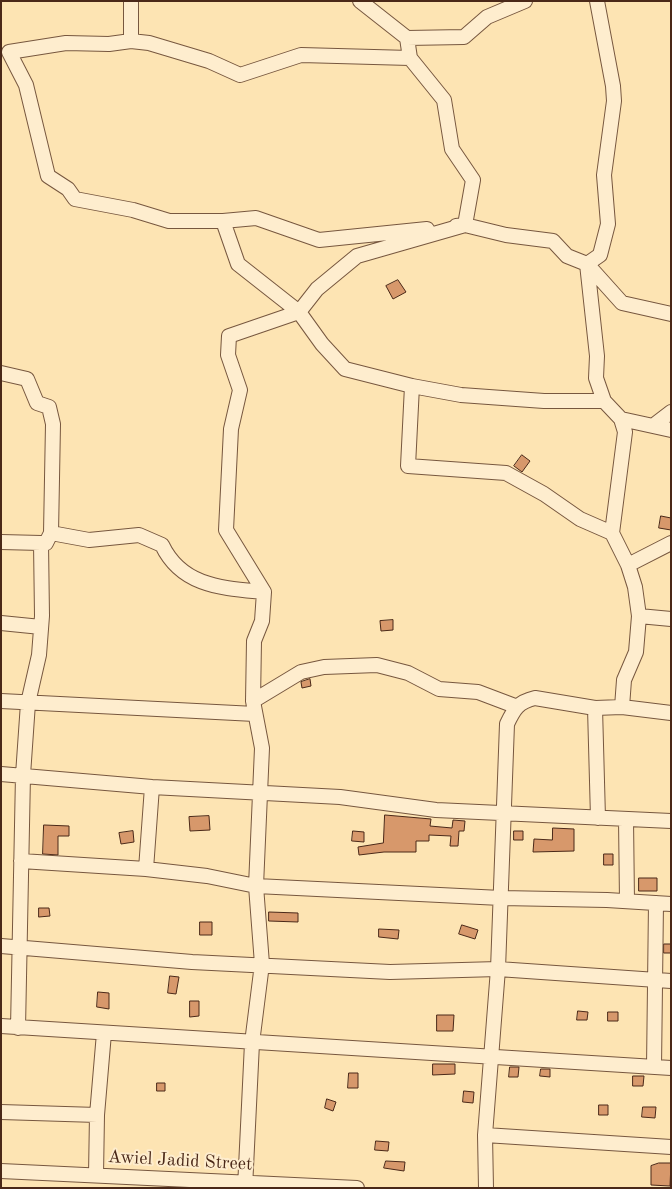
<!DOCTYPE html>
<style>
body{margin:0}
#map{position:relative;width:672px;height:1189px;overflow:hidden;background:#fde4b3;font-family:"Old Standard TT",serif}
canvas{display:block}
.frame{position:absolute;inset:0;border:2px solid #4a2818;pointer-events:none}
</style>
<div id="map">
<canvas width="672" height="1189"></canvas>
<div class="frame"></div>
</div>
<script>
const ctx = document.querySelector('canvas').getContext('2d');
ctx.lineJoin = 'round';
function fillPath(path, color) { ctx.fillStyle = color; ctx.fill(path, 'evenodd'); }
function trace(path, color, width, dash) { ctx.strokeStyle = color; ctx.lineWidth = width; ctx.lineCap = dash ? 'butt' : 'round'; ctx.setLineDash(dash || []); ctx.stroke(path); }
function write(font, color, halo, rows, align = 'center') {
  ctx.font = font + ' "Old Standard TT",serif'; ctx.lineWidth = 4; ctx.setLineDash([]); ctx.textBaseline = 'middle'; ctx.strokeStyle = halo; ctx.fillStyle = color; for (const [text, x, y, turn = 0] of rows) {
    ctx.save(); ctx.translate(x, y); ctx.rotate((+turn || 0) * Math.PI / 180); ctx.textAlign = isNaN(turn) ? turn : align; if (halo) ctx.strokeText(text, 0, 0); ctx.fillText(text, 0, 0); ctx.restore();
  }
}
const building = new Path2D(`
 M398,280l8,12 -13,7 -7,-13z
 M522,455l8,6 -8,11 -8,-6z
 M661,516l10,2v12l-12,-2z
 M393,620v10l-12,1 -1,-10z
 M310,679l1,7 -9,2 -1,-6z
 M385,815l46,4 -1,7 22,2 1,-8 12,1 -1,10h-5l-1,15h-8l1,-10 -22,-1v6h-13v11h-32l-25,3 -1,-8 25,-4z
 M209,816l1,14 -20,1 -1,-14z
 M44,825l25,1v10h-11v19l-15,-1z
 M553,828l21,1v22l-41,1 1,-13 18,1z
 M133,831l1,11 -13,2 -2,-11z
 M353,831l11,1v10l-12,-1z
 M514,831h9v9h-9z
 M604,854h9v11h-9z
 M639,878h18v13h-18z
 M39,908h10l1,8 -11,1z
 M269,912l29,1v9l-29,-1z
 M200,922h12v13h-12z
 M462,925l16,5 -3,9 -16,-5z
 M379,929l20,1 -1,9 -19,-2z
 M664,944h7v9h-7z
 M170,976l9,1 -3,17 -8,-1z
 M98,992l11,1v16l-12,-2z
 M190,1001h9v15l-9,1z
 M578,1011l10,1 -1,8h-10z
 M608,1012h10v9h-10z
 M437,1015h17l-1,16h-16z
 M433,1064h22v10l-22,1z
 M510,1067h9l-1,10h-9z
 M541,1069h9v8l-10,-1z
 M349,1073h9v15h-10z
 M633,1076h11l-1,10h-10z
 M157,1083h8v8h-8z
 M464,1091l10,1 -1,11 -10,-1z
 M327,1099l9,3 -3,9 -8,-3z
 M599,1105h9v10h-9z
 M643,1107h13l-1,11 -13,-1z
 M376,1141l13,1 -1,9 -13,-1z
 M386,1161l19,1 -1,9 -20,-3z
 M659,1163h12l-1,23 -19,-1v-19z`);
fillPath(building, '#d7986b');
trace(building, '#4a2818', 1);
const minor = new Path2D(`
 M360,1l47,37 57,-1 23,-20 38,-16
 M407,38l3,20 34,42 8,49 21,31 -8,45
 M131,41v-40
 M410,58l-109,-3 -61,20 -31,-14 -60,-18 -18,-2 -22,3 -43,-1 -57,9 17,33 22,91 20,13 7,10 58,11 36,11h54l15,43 61,48 23,32 23,25 67,17 -4,80 98,7 38,21 36,25 32,14
 M223,221l33,-3 63,22 108,-11
 M456,226l9,-1 41,10 47,6 14,15 20,8 35,39 49,11
 M1,373l26,6 10,24 12,4 4,17 -2,109 -5,10h-5l1,73 -3,39 -11,48 -5,72 -5,253
 M412,386l49,9 83,6h60
 M621,419l50,11
 M654,425l17,-13
 M51,533l38,7 50,-5 23,10c20,42 61,43 102,47
 M1,542l40,1
 M628,565l43,-22
 M639,616l32,3
 M1,623l40,4
 M1,701l254,13
 M253,701l48,-29 23,-5 53,-2 31,8 31,16 39,3 37,14
 M622,707l49,6
 M595,708l3,110
 M1,774l151,13 188,10 96,13 235,11
 M626,819l1,82
 M21,861l125,8 61,7 49,10 245,12 106,2 64,4
 M146,869l6,-82
 M1,946l191,16 198,10 108,-3 173,12
 M1,1026l670,42
 M654,1067l2,-164
 M1,1112l96,3
 M485,1135l186,12
 M1,1171l356,17
 M96,1175l1,-60 7,-82
 M245,1188l7,-145 10,-79 -6,-78 6,-138 -9,-47 1,-60 8,-20 2,-29 -38,-62 5,-101 9,-39 -12,-35 1,-19 70,-24 18,-23 40,-33 108,-31
 M486,1188l-1,-53 13,-166 9,-245c7,-15 11,-22 28,-26l60,10 27,-1 2,-27 12,-28 3,-36 -4,-29 -7,-22 -16,-32 13,-101 -4,-13 -17,-18 -8,-23 1,-22 -10,-92 13,-9 8,-31 -4,-49 10,-74 -1,-15 -16,-85`);
trace(minor, '#77573f', 16);
trace(minor, '#feedce', 14);
write('18px', '#4a2818', '#feedce', [
 ["Awiel Jadid Street",180,1161,3]
]);
</script>
